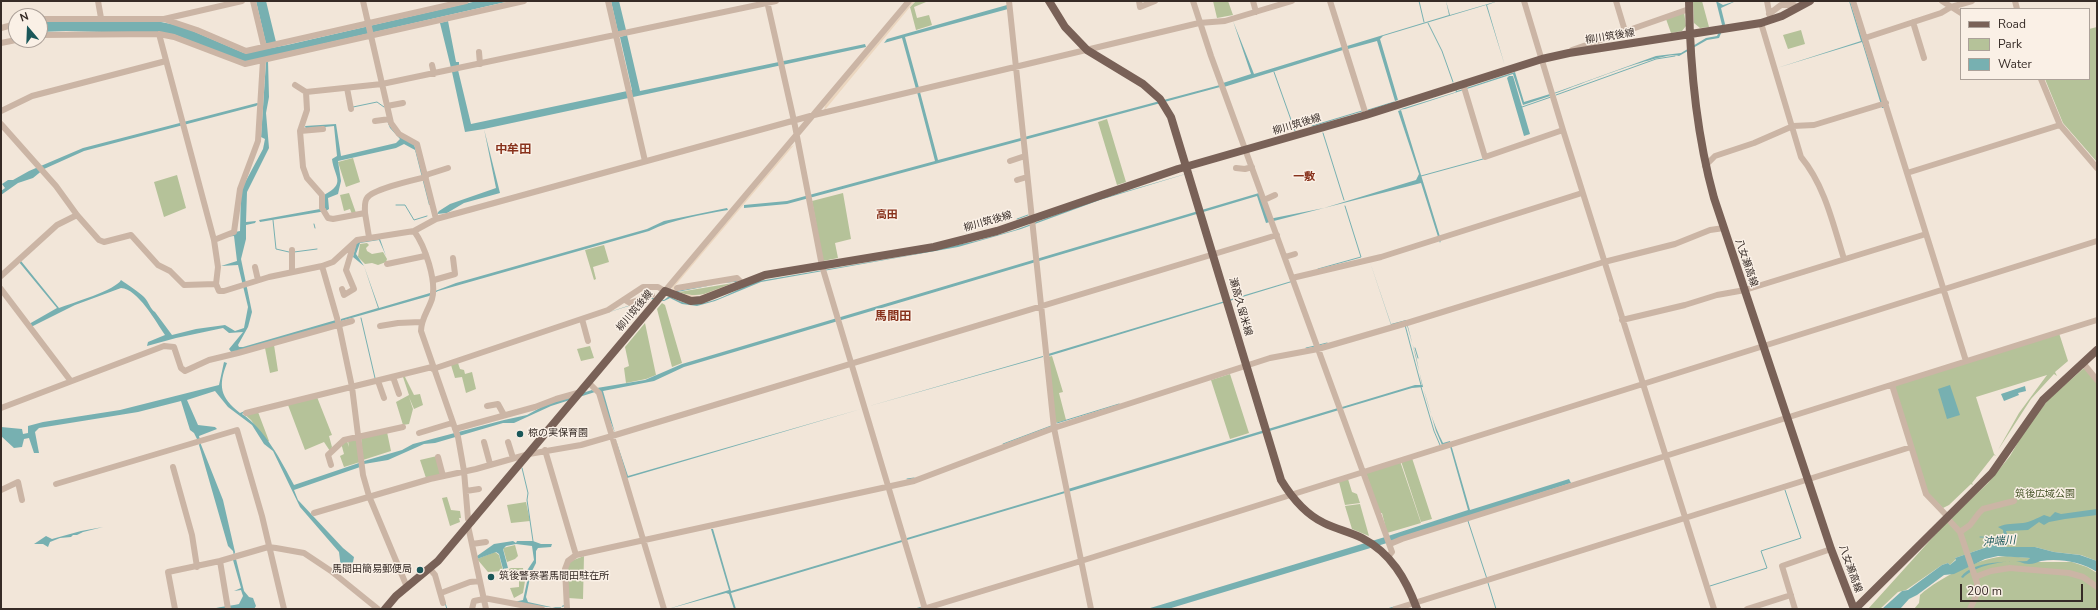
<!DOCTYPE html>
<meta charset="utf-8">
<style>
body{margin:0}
#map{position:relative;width:2098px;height:610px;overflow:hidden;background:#f2e6d9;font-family:"Nunito Sans",sans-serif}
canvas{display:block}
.frame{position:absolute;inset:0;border:2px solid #362b26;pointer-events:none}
.legend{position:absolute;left:1960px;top:8px;width:130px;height:72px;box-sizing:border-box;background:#faf0e6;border:1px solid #aca199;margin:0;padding:5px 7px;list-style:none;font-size:12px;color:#362b26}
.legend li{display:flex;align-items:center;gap:8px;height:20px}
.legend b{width:20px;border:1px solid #aca199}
.north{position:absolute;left:8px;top:8px;width:40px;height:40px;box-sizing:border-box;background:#faf0e6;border:1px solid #aca199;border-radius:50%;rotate:341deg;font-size:11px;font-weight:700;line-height:16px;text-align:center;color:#362b26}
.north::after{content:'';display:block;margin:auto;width:14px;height:18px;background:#1a5759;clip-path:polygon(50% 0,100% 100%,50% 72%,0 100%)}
.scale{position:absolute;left:1960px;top:584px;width:123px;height:18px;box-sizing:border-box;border:2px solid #362b26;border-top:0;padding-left:5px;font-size:12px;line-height:14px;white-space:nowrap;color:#362b26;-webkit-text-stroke:3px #faf0e6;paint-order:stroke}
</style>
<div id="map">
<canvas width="2098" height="610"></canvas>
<div class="frame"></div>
<ul class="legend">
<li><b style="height:5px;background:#796157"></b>Road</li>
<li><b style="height:11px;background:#b5c299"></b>Park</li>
<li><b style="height:11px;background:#77b0b1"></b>Water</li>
</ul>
<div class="north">N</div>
<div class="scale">200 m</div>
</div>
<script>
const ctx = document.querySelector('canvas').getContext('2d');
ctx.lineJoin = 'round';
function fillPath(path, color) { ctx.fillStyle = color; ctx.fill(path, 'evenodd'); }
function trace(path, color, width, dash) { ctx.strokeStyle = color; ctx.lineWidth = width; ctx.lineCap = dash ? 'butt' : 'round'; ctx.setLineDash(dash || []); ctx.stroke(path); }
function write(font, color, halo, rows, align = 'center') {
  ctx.font = font + ' "Nunito Sans","Noto Sans JP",sans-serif'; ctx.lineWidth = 3; ctx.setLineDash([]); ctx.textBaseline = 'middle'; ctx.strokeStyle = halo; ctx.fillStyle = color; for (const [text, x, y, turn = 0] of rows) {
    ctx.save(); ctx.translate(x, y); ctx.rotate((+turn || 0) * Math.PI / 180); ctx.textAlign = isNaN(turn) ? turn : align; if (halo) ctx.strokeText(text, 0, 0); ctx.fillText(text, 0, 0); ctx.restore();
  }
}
fillPath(new Path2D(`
 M916,1l10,1 -12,5 3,11 12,-3 3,10 -16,5 -6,-23z
 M1213,1h15l5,14 -16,3z
 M1693,1h9l7,26 -9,1 -6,-5z
 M1684,12l2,14 -4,5 -11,2 -5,-14z
 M2097,27v135l-34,-39 -18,-44h44v-50z
 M1801,30l4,14 -17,5 -5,-14z
 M1107,119l19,63 -9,3 -19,-63z
 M353,158l7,24 -14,5 -8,-25z
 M177,175l9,33 -22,9 -10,-35z
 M349,193l7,20 -4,1 -2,-5 -6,2 -4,-16z
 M843,193l8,46 -16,4 3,15 -15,3 -11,-60z
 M367,243l2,2 -3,3 1,3 5,3 11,-2 4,7 -1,3 -8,3 -6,-2 -7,1 -7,-7 2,-13z
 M604,245l5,17 -16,5 3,12 -2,1 -9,-30z
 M733,283c-18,8 -34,17 -54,9z
 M662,303l3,2 17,58 -10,4 -15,-58z
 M645,323l11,52 -10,4 -20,4 -2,-15 5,-2 -4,-19z
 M2059,333l9,28 -13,11 2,4 -3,-2 -23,25 -33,51 21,-37 28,-38 -71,22 18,57 2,2 -2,-1 -22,28 1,2 -2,-1 -22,21 -6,3 -16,-16 -33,-104 2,-3z
 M274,345l4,26 -8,2 -5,-25z
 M590,346l4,12 -13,3 -4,-12z
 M1052,356l11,36 -4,1 7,27 -11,3 -7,-66z
 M458,363l2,6 4,1 1,4 7,-2 4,17 -10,4 -4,-16 -7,1 -4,-13z
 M2084,368l13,13v180l-16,-6 -27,-3 -19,-5h-37l-5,-2 -38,13 1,1 -6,6 -2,-2 -6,2 -36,25 -8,2 -18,17h-12l75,-83 45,-43 22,-27 17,-29 21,-27z
 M1230,374l19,59 -19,6 -19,-59z
 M403,377h2l9,18 6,-1 3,11 -9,4 -5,-12 4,12 -4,15 -6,1 -7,-23 13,-7z
 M317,397l15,38 -3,1 3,11 -2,4 -6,-9 -19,8 -17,-45z
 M245,412h13l11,29 -2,1 -16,-22 -8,-7z
 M387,432l4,19 -28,9 -2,-23z
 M356,438l4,24 -16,5 -4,-11 4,-2 -3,-11 6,-2 2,6 -1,-6z
 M437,456l5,18 -16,4 -6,-18z
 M1412,458l20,61 -11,3 -20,-61z
 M1400,461l21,62 -34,10 -5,-20h-2l-14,-40z
 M1348,479l4,13 5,2 3,9 -15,2 -6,-23z
 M447,497l4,13 9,1 1,7h-2l1,4 -10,4 -8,-28z
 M526,502l4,19 -19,2 -4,-18z
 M1360,504l9,32 -17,-7 -7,-23z
 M515,545l3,11 -3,3 -8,3 -4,-14z
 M495,552l4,3 4,16 -15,1 -11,-13z
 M584,556l-1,43 -15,-1v-33l3,-4z
 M2007,556l22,2 10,4h33l15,5 10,6v36h-183l5,-6 1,-8c20,-18 61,-38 87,-39z
 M511,568h12l2,13 -2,12 -9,5 -4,-10 9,-1v-7l-8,-5 -2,-6z`), '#b5c299');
fillPath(new Path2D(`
 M913,1h2l-91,110 1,-6z
 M794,145l-120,142 1,4 3,2 21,3 39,-15 -31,15 -17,1 -17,-6 -1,-4 118,-140z`), '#ebd6bf');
fillPath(new Path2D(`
 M256,1h10l10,41 -10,2z
 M477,1h33l-266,61 -71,-28 -107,-3 -26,1v-11l121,1 20,4 63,27 43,-8z
 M611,1h8l7,29 -8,2z
 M1446,1l4,14 48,-14 -11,4 18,61 -19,-61 -103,31 -3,3 18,61 -3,1 -18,-60 -29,8 -1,-3 102,-31z
 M1716,1l7,4 13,-4 -15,7 4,16 -6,14 -12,2 -28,16c-14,-6 -105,31 -125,38v-1l102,-37 25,-3 25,-15 11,-2 5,-11z
 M1849,1h1l34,107h-2l-20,-66 -85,26 84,-27z
 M1007,5l1,4 -103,28 14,51 -3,1 -14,-51 -18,5 3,-4z
 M448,21l8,41h3v3l-8,3 -11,-45z
 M1233,21l21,53 88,-27 1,3 -119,37 -1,-4 28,-9z
 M627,35l13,56 225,-47 1,3 -382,82 16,64 -36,10 -17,10 -10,1 2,-3 11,-7 46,-16 -12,-59 -19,3 -13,-60 6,-2 13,54 161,-34 -12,-53z
 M268,61l1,36 -3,16 3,35 -22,44 -1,30 10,-1 -1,2 -9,2v14l-5,20 11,53 -4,15 -10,18 1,2h4l93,-27 1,3 -105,30 -3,-4 14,-17 -14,1 -6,-5 -47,10 -29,8 1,-4 17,-7c-9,-13 -27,-46 -44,-47l-46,17 -44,22 -2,-3 28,-16 -38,-46 2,-1 38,47c13,-5 57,-18 62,-28 7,5 18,12 23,17 5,5 6,12 11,15l17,23 24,-6 29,-4 10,6 9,-3 4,-21 -10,-42 -17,1 16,-5 -3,-25 -9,1v-3l15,-3 1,-41 22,-41 2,-10 -4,-2 5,-75z
 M1515,72l9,30 26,-8v2l-27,9 -10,-31 -108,35 -7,1 58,-18 -4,-10 5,9z
 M1509,76h4l17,58 -6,2 -17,-58z
 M1220,85v2l-433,117 -43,4v-3l43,-4 148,-40 -18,-69h3l18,68z
 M257,103l2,1 -3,2 -172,45 -40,18 -11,9 -15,5 -17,12v-4l4,-3 -3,-4 6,-4h5l16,-9 54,-23z
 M1401,110l40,130 -1,3 -19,-60 -155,40 -9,-27 -573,171 -30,14 -51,10 12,42 -18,-45 48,-8 37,-16 577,-171 10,26 55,-11 92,-28 3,-6 -21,-63z
 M387,121l6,9 21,14 17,61h-2l-14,-55 -11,-6 -8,4 -58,13 3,20 -3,13 -10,4 1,11 -3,2 -66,11 -1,-2 61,-11 4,-14c23,-12 10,-18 8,-36l5,-3 -3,-30 -28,3 -1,-3 31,-2 5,32 55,-13 4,-4 -10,-11z
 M1199,170l-99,30 -79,29 -63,18 -197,35 -46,19 -18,5 -15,-2 -12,-6 -6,3 -13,-2 -54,17 55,-18 12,2 12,-9 42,-7 -41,8 -6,5c25,15 47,2 71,-9l-7,-6 -14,1 14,-2h24l152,-26 65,-14 39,-11 78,-29z
 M727,208l1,2c-28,5 -54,9 -79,21l-211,60 -9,5 -88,25v-2l37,-11 -14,-42 -11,-9 3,-13 3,-2 21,-3 6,17 -7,-16 -19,3 -4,11 8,12 15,42 51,-15 26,-10 191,-54 17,-8z
 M1370,262l21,62 15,-4c12,40 18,85 37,123l7,-2 20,69 99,-31 2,4 -180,58 -3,-5 80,-26 -19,-67 -7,2 -6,-14 -13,-44 -11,1 -70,21v-2l73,-22h7l-6,-29 -10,-34 -15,3z
 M1295,280v1l-246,75 -1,-2z
 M1043,356v1l-177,50z
 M224,362l3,1c-9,23 -7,34 13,50l5,-2 -3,3c22,14 40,48 52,71l65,-22 1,4 -66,23 4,10 45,48 11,9 -1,5 -15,12 -2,-2 5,-4 -2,-16 -39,-45 -27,-56 -9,-7 -12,-19 -24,-18 -13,-16 -28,9 11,25 17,2 2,2 -18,7 1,4 -2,1 -4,-8 -4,-3 -9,-29 -43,11 -99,16 -4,4 4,21h-5l-5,-15 -5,1 -2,8 -8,1 -13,-12v-9l21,2 1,5 5,-1v-7l15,-4 77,-12 99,-25z
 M1950,385l10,30 -13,4 -9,-30z
 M2025,386l1,5 -8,2 1,2 -15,6 -3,-7z
 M592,390l3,2 -44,14 -37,17h-11l-68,20 -11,1 -36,16 -24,4v-3l38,-11 11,-6 91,-24 23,-5 20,-11z
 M1338,408l1,2 -271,82v-3z
 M861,409l-234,69 -12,-41 13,39z
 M200,442l23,58 12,52 -1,4 -1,-5 -5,-5 -29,-101z
 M1065,491v2l-158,47v-2z
 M2097,509v6l-32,4 -16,3 -5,3 -5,-3 -11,8 -22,1 3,9 -12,7h38l19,5 26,3 17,6v11c-15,-10 -38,-14 -56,-11 -4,1 -7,3 -12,3 -3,0 -6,-1 -9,-2 -16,-2 -46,4 -57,16l-2,-1c12,-17 48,-15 66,-16l3,-3 -32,-2 -13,3 -31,15 -10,1 -27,20 -8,4 -9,10h-18l20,-18 6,-1 34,-25 6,-2 2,2 6,-5 -1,-2 38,-13 11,-7 -1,-8 -5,-3c9,-4 16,-3 25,-4 8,-1 14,-5 21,-8l6,2 5,-5 6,2z
 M43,513l3,23 6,3 29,-8 22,-4 -20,5 -6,3h-4l-2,2 -11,1 -10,4 -2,5 -5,-3h-9l12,-8z
 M711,529h2l18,62 171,-51v2l-171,51 5,16h-2l-5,-15 -3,-1 -58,16 61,-19z
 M1385,537l2,6 -219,66h-21z
 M513,541l3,2 1,-2h16l8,3h11l-1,3 -13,1 -2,3v12l-5,10 -5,24 2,5 32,7 3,-4 2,1c-6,4 -41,-2 -51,-4l9,-2 4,-18 -1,-10 8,-12 -2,-14 -16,-2 -10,2 -3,3 5,19 -5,1 -4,-15 -3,-2 -19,7v-3l17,-12z
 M236,559l8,32 5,6 4,1 3,8 -2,3h-41c9,-3 17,-3 26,-5l4,-8 -2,-6 -7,1 7,-3 -8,-28z`), '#77b0b1');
trace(new Path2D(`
 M1419,1l5,21
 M1428,23l14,28 11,31
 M1274,72l21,59
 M1556,95l100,-36 19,-3
 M353,107l24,-5 7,5
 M1522,107l29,-10
 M1368,110l26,-8
 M1312,126l50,-15
 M1323,133l21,67
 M1421,176l62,-17
 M396,205h9l9,15 13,-4
 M1017,219l11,-4
 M273,220l3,29 13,3
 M314,224l1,4
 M294,252l23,-3
 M1318,269l43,-12 -16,-51
 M361,318l14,60
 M1405,325l16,60
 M1319,345l8,-2
 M1306,348l9,-2
 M1415,348l3,10
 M1421,387l13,44 6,14
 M1057,423l62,-19
 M1003,444l48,-18
 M522,468l6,25 -1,7 6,41
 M907,479l7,-1
 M1468,521l19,58
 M1980,537l24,1
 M1488,583l8,26
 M1710,586l57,-18 -6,-17 40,-13 -16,-48
 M445,603l2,6
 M915,609l7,-2
 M1387,609l7,-2`), '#77b0b1', 1);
trace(new Path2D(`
 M98,1l3,17
 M253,1l11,46
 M363,1l28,122 8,11 18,10 19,75
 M608,1l37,160
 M767,1l27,120 28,145 103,343
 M1009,1l45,427 37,181
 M1139,1l1,6 15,-6
 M1193,1l18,55 175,479 6,17 -4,5
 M1253,1l3,11
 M1330,1l36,114
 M1524,1l39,129 151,479
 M1616,1l9,30
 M1767,1l3,16
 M1853,1l113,360
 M1942,1l19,12
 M2015,1l2,8
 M1769,14l12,-9h13
 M40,19h124l78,-18
 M164,19l33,11 49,21 220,-50
 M1913,22l11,36
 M1761,23l40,134c24,29 32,67 43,102
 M1,28l15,-4
 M159,34l55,206 4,27 -2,17 3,7h5l45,-14 53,-11 11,-4 24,-22 57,-9 22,-12 378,-104 385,-92 26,-2 67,-20
 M40,35l119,-1 15,3 71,27 279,-63
 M1865,38l76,-25 10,-6 21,-6
 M1,43l15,-3
 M1572,50l117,-41
 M479,52l1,12
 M432,65l2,9
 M2041,79l19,46 37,43
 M1463,84l22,73 78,-27
 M295,85l11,7
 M347,88l4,21
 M387,106l16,-3
 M1,111l31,-15 134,-35
 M375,121l15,-2
 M1,124l55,62 21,29 22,25 5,2 27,-7 27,30 12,6 14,14 32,-1
 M300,131l23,-2
 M1010,161l15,-5
 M1705,166l10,-10 39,-13 39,-17 21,-1 72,-22
 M1236,168l9,1 7,-2
 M1907,173l153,-48
 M426,175l22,-7
 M1017,180l10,-3
 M1264,200l11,-5
 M365,213c0,-4 -1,-11 2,-15 6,-9 47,-18 59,-21
 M414,231c11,15 23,50 18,68 -4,12 -11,20 -11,32l37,106 6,34 4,48 4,3
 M369,237l-4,-24 -32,6 -5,-1 -6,-10v-13l-15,-17 -4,-11 -3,-36 7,-21 -1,-18 76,-8 394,-83
 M214,240l20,-8 6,-43 18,-48 5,-81
 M292,250v22
 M1285,257l10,-3
 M387,264l38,-8
 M322,266l17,59 13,62 11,88 6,21 38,91
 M255,267l3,13
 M1,276l56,-51 20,-10
 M1292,278l89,-21 201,-64
 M434,280l21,-6 -2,-16
 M677,288l60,-10 5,5
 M1,289l69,91
 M342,289l2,6 10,-6 -8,-19 8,-27
 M625,300l5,3 22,-8
 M582,319l6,22
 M1622,320l63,-15 32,-10 28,-5 181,-56
 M380,326l18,-3 23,-1
 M2083,363l14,17
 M433,369l175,-59 35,-23h15l7,4 244,-290
 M393,377l6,17
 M378,381l6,17
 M589,383l10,10 65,216
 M1892,385l34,109 22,23
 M487,406l11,-2 6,11
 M1,408l163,-62 10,1 7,21 4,3 24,-11 29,-7 114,-32
 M246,413l186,-46
 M455,429l80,-22 21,-8 25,-7
 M419,433l33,-10
 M484,442l6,22
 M508,442l5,16
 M545,450l31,105
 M438,457l5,19
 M331,465l-3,-10 16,-15 59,-13
 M173,467l19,68 5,32
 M56,484l181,-54 25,86 22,93
 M1,490l17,-8 4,18
 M466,491l13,-2
 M314,513l116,-34 46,-10 53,-15 52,-9 31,-9 665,-201
 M1947,518l13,14 17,51v11l-7,15
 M468,526l18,83
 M1960,532l10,-7 9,-12 4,-4 31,-8
 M472,544l14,-2
 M1390,544l12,-5 695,-219
 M220,561l8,48
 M430,569l5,6 8,28
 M1975,577l16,-6 19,-3 59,5 14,4 14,10
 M441,593l29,-11 10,-1
 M484,598l58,11
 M175,609l-7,-37 52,-11 48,-14 8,1 28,5 27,18 47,38
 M472,609l2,-8 10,-2
 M567,609l-2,-40 3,-8 8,-6 338,-74 140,-53 216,-70 48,-9 89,-26 197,-61 71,-18 35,-14 14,-2
 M923,609l158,-48 1016,-320
 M1395,609l516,-162
 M1747,609l44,-14
 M1795,609l-13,-43 49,-17`), '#cbb5a5', 6);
trace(new Path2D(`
 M1049,1l16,26 22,23 56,34 17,15 11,18 110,363c11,18 24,34 43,43 12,6 26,9 38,15 29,15 44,41 55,71
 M1689,1c1,67 7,132 25,197l117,351 23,60
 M385,609l11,-13 42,-35 227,-270 26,10 10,-1 64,-25 169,-28 63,-16 181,-62 188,-54 176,-56 27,-6 192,-30 21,-7 28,-15
 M1855,609l137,-136 51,-73 54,-50`), '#796157', 8);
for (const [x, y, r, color] of [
 [520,434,4,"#1a5759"],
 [420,570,4,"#1a5759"],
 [491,577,4,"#1a5759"]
]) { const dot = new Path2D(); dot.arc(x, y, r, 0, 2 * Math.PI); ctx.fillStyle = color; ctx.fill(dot); trace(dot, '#faf0e6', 1.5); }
write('10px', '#362b26', '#faf0e6', [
 ["柳川筑後線",1610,37,-9],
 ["柳川筑後線",1297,125,-17],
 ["柳川筑後線",988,222,-16],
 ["八女瀬高線",1746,263,71],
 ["瀬高久留米線",1240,307,74],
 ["柳川筑後線",635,311,-50],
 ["八女瀬高線",1850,569,70]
]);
write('10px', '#362b26', '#faf0e6', [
 ["椋の実保育園",528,434],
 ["馬間田簡易郵便局",412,570,"right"],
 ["筑後警察署馬間田駐在所",499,577]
], 'left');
write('10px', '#475529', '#faf0e6', [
 ["筑後広域公園",2045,495]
]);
write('bold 11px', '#88321c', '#faf0e6', [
 ["一敷",1304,177],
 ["高田",887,215]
]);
write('italic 11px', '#1a5759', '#faf0e6', [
 ["沖端川",1999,542,-4]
]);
write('bold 12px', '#88321c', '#faf0e6', [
 ["中牟田",513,150],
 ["馬間田",893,317]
]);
</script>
